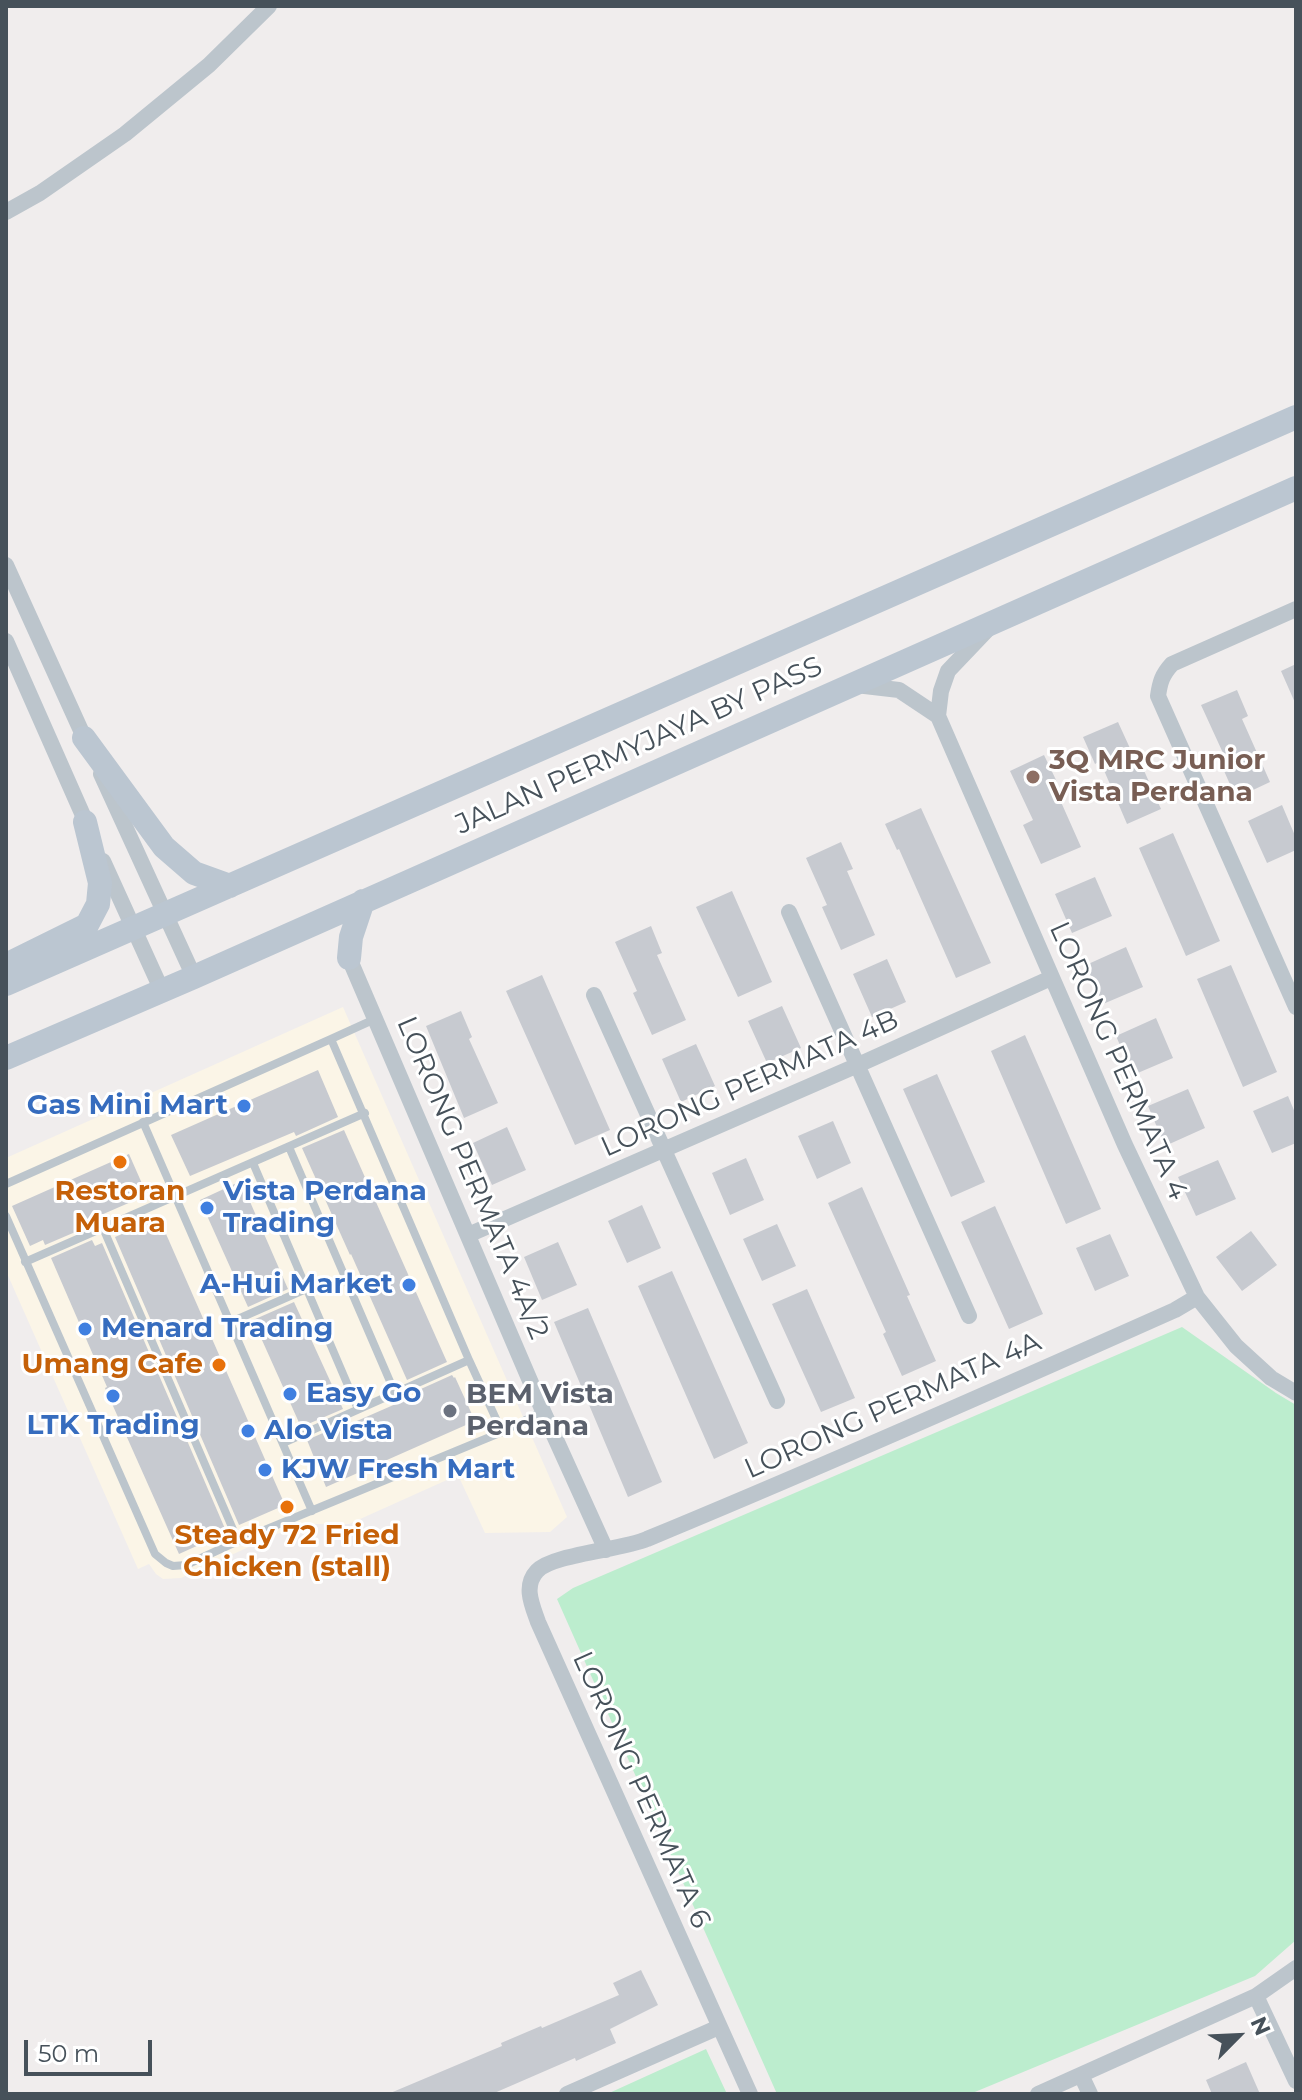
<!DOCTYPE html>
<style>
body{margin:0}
#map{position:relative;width:1302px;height:2100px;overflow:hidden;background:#f0eded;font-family:Montserrat,sans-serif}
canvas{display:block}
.frame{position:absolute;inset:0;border:8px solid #46515a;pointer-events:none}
.north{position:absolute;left:1198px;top:1996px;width:80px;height:80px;-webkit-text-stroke:6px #fff;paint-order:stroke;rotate:66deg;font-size:22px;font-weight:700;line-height:32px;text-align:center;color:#46515a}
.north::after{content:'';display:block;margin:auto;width:28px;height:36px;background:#46515a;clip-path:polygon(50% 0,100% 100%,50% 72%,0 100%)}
.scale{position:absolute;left:24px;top:2040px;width:128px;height:36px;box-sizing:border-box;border:4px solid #46515a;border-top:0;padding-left:10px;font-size:24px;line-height:28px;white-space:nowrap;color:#46515a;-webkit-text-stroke:6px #fff;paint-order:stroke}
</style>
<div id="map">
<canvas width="1302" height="2100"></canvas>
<div class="frame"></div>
<div class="north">N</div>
<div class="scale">50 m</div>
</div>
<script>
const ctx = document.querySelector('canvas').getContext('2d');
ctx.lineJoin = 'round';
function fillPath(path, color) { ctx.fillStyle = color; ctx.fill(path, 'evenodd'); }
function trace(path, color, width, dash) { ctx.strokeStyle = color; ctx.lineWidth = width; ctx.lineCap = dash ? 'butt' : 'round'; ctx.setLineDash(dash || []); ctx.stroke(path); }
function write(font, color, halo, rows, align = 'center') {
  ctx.font = font + ' Montserrat,sans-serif'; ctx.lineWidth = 6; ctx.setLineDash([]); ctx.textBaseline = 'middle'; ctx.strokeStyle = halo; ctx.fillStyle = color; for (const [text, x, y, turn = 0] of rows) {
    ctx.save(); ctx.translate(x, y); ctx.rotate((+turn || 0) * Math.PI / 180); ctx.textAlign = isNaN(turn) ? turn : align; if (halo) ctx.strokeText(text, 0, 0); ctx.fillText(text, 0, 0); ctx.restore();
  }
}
fillPath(new Path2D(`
 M343,1007l224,510 -17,15 -65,1 -27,-58 -109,49h-50l-118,54 -18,1 -7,-5 -7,-10 -11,5 -132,-298v-113z`), '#fbf5e7');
fillPath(new Path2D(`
 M1182,1327l94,66 20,12v535l-41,36 -285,118h-193l-220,-495 16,-11z
 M706,2049l21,45h-120z`), '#bcedce');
fillPath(new Path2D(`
 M1296,664v41l-15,-34z
 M1237,690l11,26 -6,3 28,63 -34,16 -19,-43 6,-2 -22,-48z
 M1118,722l21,46 3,-2 19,43 -34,15 -27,-63 -5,3 -12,-27z
 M1044,755l13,27 -4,2 28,63 -40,17 -18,-39 10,-5 -23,-49z
 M1282,805l14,33v12l-29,13 -19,-42z
 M921,808l70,155 -35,15 -57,-129 -2,1 -12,-26z
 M1173,833l47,108 -34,15 -47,-108z
 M841,842l12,27 -6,2 28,64 -34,15 -19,-43 5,-2 -21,-47z
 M1095,877l17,39 -40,17 -17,-39z
 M732,891l40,91 -34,15 -42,-90z
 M651,926l11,27 -5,2 29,65 -34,15 -19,-42 4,-2 -22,-49z
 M1126,947l17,40 -40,17 -17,-39z
 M887,959l19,43 -34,15 -19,-43z
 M1231,965l46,107 -34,15 -46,-108z
 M542,975l68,155 -35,15 -69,-154z
 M782,1006l19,42 -34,15 -19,-42z
 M461,1011l11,26 -3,2 29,64 -34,15 -38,-92z
 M1156,1018l17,40 -40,17 -17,-39z
 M1025,1035l76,174 -35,15 -75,-173z
 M696,1044l19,42 -34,16 -19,-43z
 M318,1070l20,47 -42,19 -2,-4 -104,44 -19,-41z
 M937,1074l48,108 -34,15 -48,-108z
 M1188,1089l17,39 -40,18 -17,-40z
 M1288,1096l8,19v28l-24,10 -19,-42z
 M833,1121l18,42 -34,16 -19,-43z
 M507,1127l19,43 -34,15 -19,-42z
 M344,1130l103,232 -40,18 -56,-126 -1,1 -48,-107z
 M129,1154l18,41 -62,27 2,5 -42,18 -2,-5 -13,6 -18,-40z
 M746,1158l18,42 -34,15 -18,-42z
 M1218,1160l18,39 -40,17 -18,-39z
 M241,1181l47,108 -40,18 -48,-107z
 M862,1187l48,108 -3,1 29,65 -34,15 -19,-42 3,-2 -58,-129z
 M642,1205l19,43 -34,15 -19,-42z
 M995,1206l48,108 -34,15 -48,-107z
 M159,1218l126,287 -46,20 -124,-288z
 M777,1224l19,42 -34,15 -19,-42z
 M1251,1231l26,34 -35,26 -26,-34z
 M1110,1234l19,42 -34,15 -19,-43z
 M92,1240l3,6 7,-3 124,288 -5,2v2l-42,19 -74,-166 2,-1 -56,-129z
 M558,1242l19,43 -35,15 -18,-43z
 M672,1271l76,172 -34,16 -76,-173z
 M807,1289l48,109 -34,14 -49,-108z
 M294,1302l49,107 -42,18 -48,-107z
 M588,1308l74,174 -34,15 -74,-175z
 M452,1375l2,3 1,-1 20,44 -149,66 -19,-47 41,-18 2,2 64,-28 -2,-3z
 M641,1970l17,35 -48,24 6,14 -40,18 -1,-3 -83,36h-104l114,-48 -1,-3 40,-17 1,2 77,-33 -6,-12z
 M1246,2062l14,32h-48l-6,-14z`), '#c7cad0');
trace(new Path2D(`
 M331,1039l44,-20
 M143,1122l169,389
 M289,1147l106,246
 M253,1163l105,246
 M6,1184l325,-145 138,321 33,72
 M6,1216l149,338 11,9 7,3 13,-1 52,-24 264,-109 41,-21
 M103,1228l135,313
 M25,1262l340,-149
 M231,1322l75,-33
 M283,1443l186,-83`), '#bcc5cc', 8);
trace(new Path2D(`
 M6,212l34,-19 85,-59 84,-69 60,-59
 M6,565l82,181
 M1296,609l-124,55c-10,11 -12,18 -14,32l138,311
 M988,629l-40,42 -7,20 -3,25 187,429 72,152 39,49 35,32 25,15
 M6,641l83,188
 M856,685l43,5 39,26
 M101,774l93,203
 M103,861l59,130
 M789,912l180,404
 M349,958l194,453 63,139
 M594,995l183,406
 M468,1235l390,-170 193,-87
 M1256,1996l40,85
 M1081,2075l9,19
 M567,2094l152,-67
 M750,2094l-212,-472c-6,-17 -15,-36 -1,-51 16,-17 85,-21 110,-32 177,-73 353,-151 528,-229l22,-13
 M1038,2094l218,-98 40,-28`), '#bcc5cc', 16);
trace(new Path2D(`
 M84,738l80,109 30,26 36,13
 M349,958l2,-21 12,-36
 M6,965l81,-40 11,-21 2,-21 -15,-61
 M6,984l1290,-567
 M6,1058l188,-81 1102,-489`), '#bbc6d1', 24);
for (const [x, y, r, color] of [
 [1033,777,8,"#8d6e63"],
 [244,1106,8,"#3f7fe0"],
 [120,1162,8,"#e8710a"],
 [207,1208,8,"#3f7fe0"],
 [409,1285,8,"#3f7fe0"],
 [85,1329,8,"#3f7fe0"],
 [219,1365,8,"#e8710a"],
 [290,1394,8,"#3f7fe0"],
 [113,1396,8,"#3f7fe0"],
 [450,1411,8,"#6b7280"],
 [248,1431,8,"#3f7fe0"],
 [265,1470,8,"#3f7fe0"],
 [287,1507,8,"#e8710a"]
]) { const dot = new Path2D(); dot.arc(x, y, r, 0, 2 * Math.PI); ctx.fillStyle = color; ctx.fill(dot); trace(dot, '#fff', 3); }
write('28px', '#46515a', '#fff', [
 ["JALAN PERMYJAYA BY PASS",639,746,-24],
 ["LORONG PERMATA 4",1118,1061,66],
 ["LORONG PERMATA 4B",750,1084,-24],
 ["LORONG PERMATA 4A/2",472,1178,67],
 ["LORONG PERMATA 4A",893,1406,-24],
 ["LORONG PERMATA 6",641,1790,66]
]);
write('bold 28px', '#785e54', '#fff', [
 ["3Q MRC Junior",1049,761],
 ["Vista Perdana",1049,793]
], 'left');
write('bold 28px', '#366cbe', '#fff', [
 ["Gas Mini Mart",228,1106,"right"],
 ["Vista Perdana",223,1192],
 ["Trading",223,1224],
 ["A-Hui Market",393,1285,"right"],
 ["Menard Trading",101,1329],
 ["Easy Go",306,1394],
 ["LTK Trading",113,1426,"center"],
 ["Alo Vista",264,1431],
 ["KJW Fresh Mart",281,1470]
], 'left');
write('bold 28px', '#c56008', '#fff', [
 ["Restoran",120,1192],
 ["Muara",120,1224],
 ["Umang Cafe",203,1365,"right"],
 ["Steady 72 Fried",287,1536],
 ["Chicken (stall)",287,1568]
]);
write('bold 28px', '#5b616d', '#fff', [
 ["BEM Vista",466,1395],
 ["Perdana",466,1427]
], 'left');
</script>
